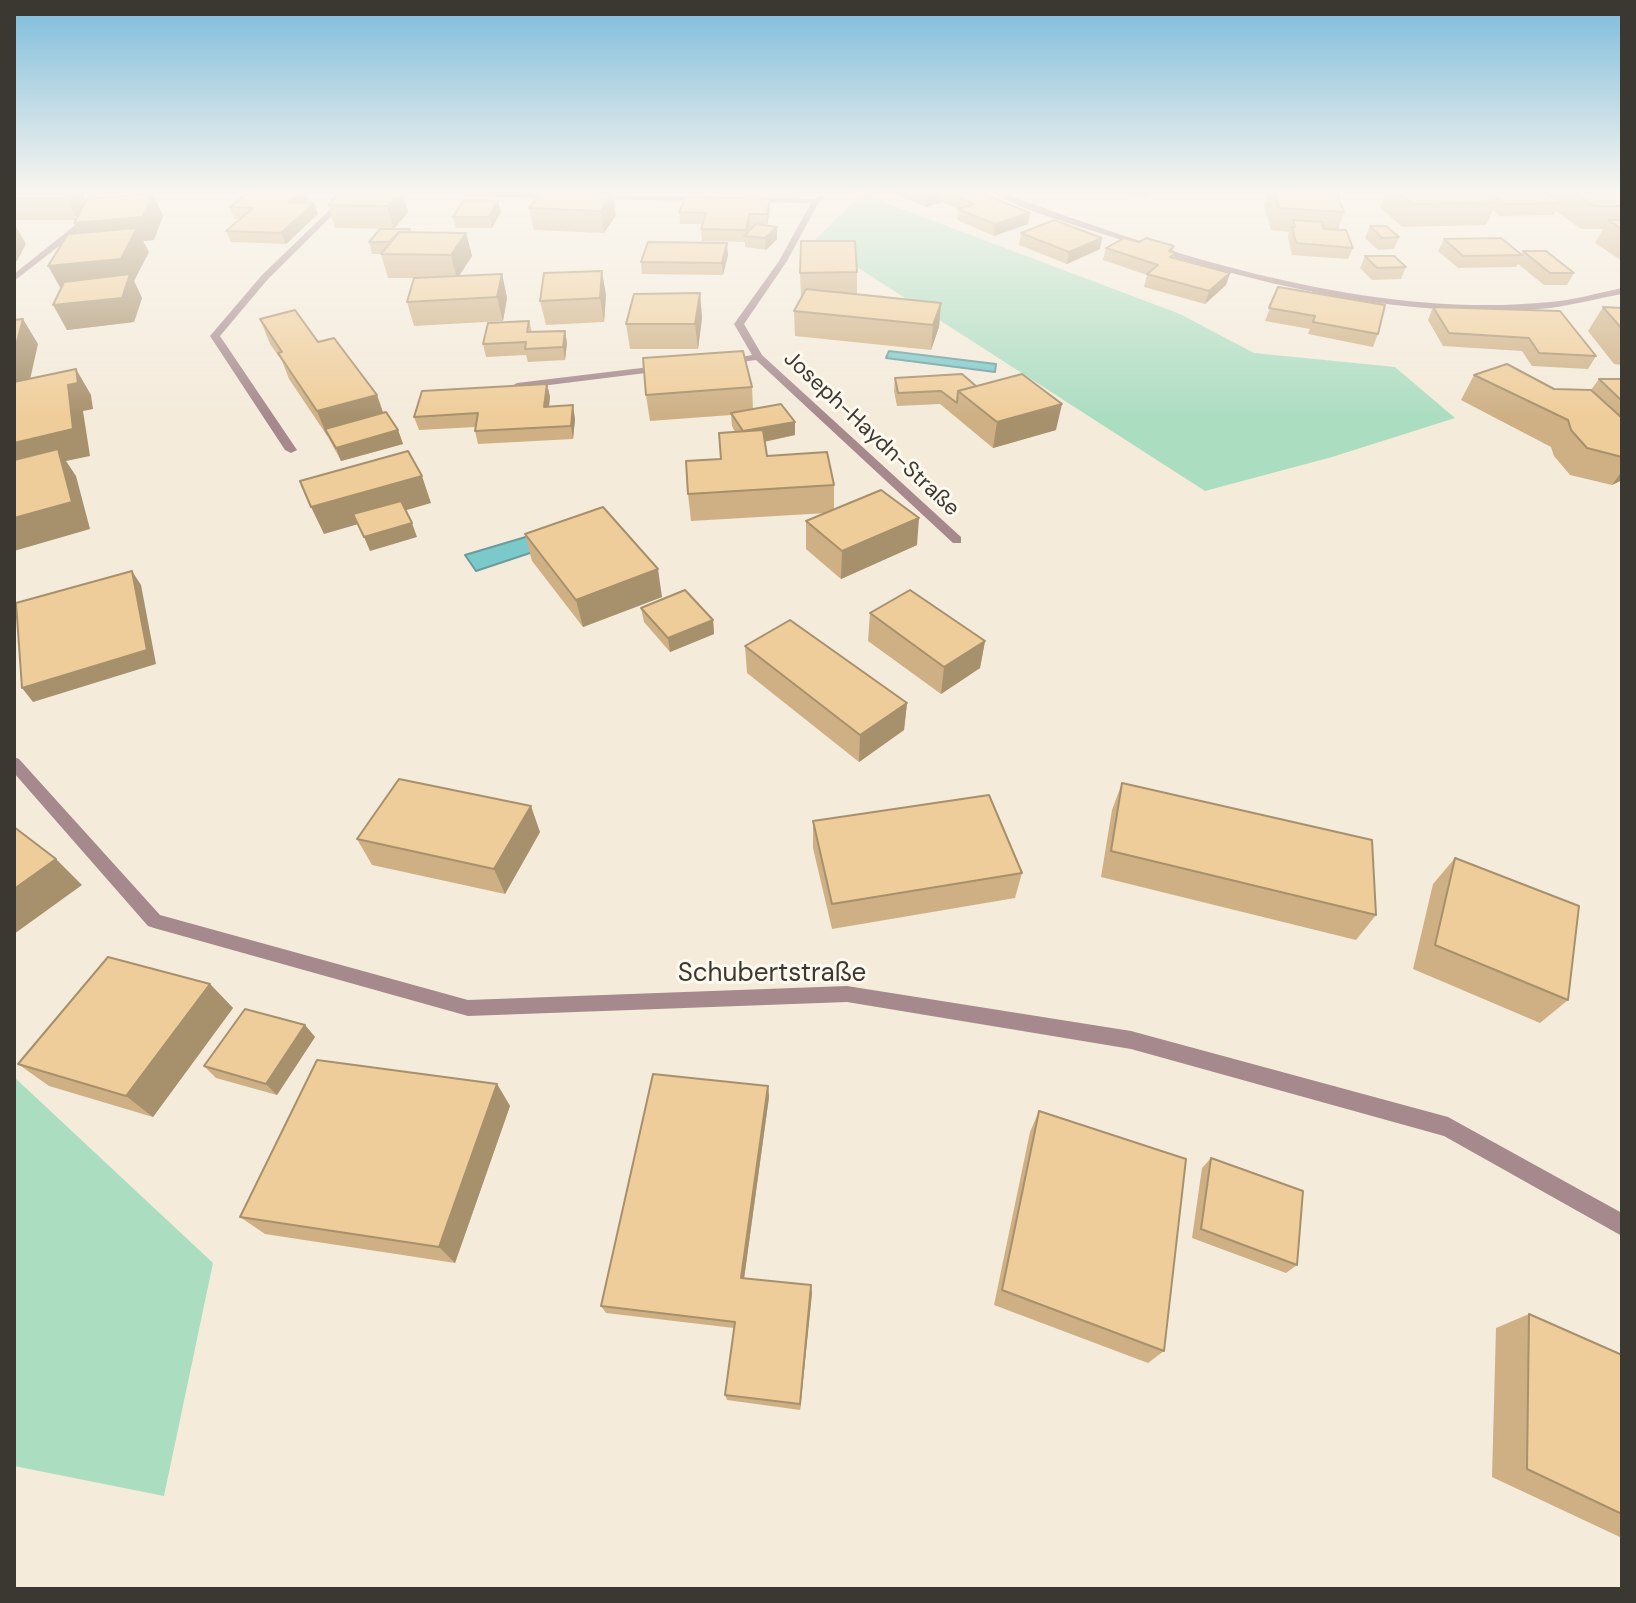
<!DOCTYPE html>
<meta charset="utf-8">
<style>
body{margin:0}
#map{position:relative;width:1636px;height:1603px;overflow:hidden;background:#f4ebdb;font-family:"DM Sans",sans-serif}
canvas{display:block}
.frame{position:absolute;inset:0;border:16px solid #3b3731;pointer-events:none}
</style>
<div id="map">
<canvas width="1636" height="1603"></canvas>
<div class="frame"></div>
</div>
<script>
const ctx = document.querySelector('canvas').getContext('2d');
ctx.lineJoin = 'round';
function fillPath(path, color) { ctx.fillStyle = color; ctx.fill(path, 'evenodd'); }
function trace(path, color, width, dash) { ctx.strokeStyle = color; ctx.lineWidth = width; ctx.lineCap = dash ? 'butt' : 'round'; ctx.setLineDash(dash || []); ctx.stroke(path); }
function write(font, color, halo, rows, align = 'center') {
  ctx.font = font + ' "DM Sans",sans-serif'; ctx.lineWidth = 6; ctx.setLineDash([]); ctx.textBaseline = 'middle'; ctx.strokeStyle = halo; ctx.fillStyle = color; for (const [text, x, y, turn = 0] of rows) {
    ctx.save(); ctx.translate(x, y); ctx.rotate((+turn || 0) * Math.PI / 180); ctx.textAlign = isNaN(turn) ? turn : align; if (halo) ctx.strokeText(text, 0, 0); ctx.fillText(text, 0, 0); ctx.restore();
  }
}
fillPath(new Path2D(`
 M862,194l318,120 74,39 141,14 60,51 -123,39 -127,34 -390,-251z
 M14,1077l199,186 -49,233 -150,-30z`), '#abddc1');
const water = new Path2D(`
 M889,351l107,13 -1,8 -109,-14z
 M529,536l10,14 -63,21 -11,-16z`);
fillPath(water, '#7bc9cb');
trace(water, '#689d9d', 2);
fillPath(new Path2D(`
 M346,194h8l-86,85 -48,57 77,114 -6,3 -6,-3 -75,-114 52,-61z`), '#a5898d');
fillPath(new Path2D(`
 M124,194h9l-43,28 -76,59v-7l70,-56z
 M460,194h100l3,2 -4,2 -95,-2z
 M995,194h11c166,62 365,126 544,108 24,-2 48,-9 72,-14v6c-24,4 -48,11 -72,14 -145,14 -304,-26 -441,-72 -33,-11 -86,-25 -114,-42z
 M591,195l112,2 4,2 -4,2 -109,-2z
 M821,195l4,2 -6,5 -32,59 -43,63 18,31 199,182v6h-8l-197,-183 -31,4 -5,-3 32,-6 -18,-31 45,-63 32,-58 -61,-1 -4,-2 4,-2 64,1z
 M666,365l5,3 -1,2 -153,19 -5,-3 5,-3z
 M14,757l5,2 141,156 308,85 379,-14 284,45 317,86 174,96v23l-178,-100 -313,-87 -284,-47 -379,14 -314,-88 -6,-2 -134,-153z`), '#a5898d');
fillPath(new Path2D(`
 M14,194l69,2 3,5 77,15 -9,24 -11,1 6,11 -15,29 8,17 -8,24 -67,8 -6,-42 18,-55 -5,-10 1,-3h-61z
 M338,194l70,18 -14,17 -59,-1 -7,-23z
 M540,194l76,21 -12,18 -70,-3 -5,-22z
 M895,194h89l46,19 -2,11 -34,12 -37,-16 1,-11 -16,-7 -16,5z
 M1130,194h21l-7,4z
 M1267,194h70l7,18 -6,18 15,18 -5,11 -56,-4 -4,-17 1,-6 -18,-2 -7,-26z
 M1385,194h100l5,4 1,-4 61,3 2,-3h68v67l-27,-18 8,-14h-22l-25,-18 -2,4 -55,1 -6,-6 -7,15 -84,2 -22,-20z
 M308,200l-2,2 8,1 4,11 -32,30 -55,-2 -5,-11 14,-12h-6l-4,-12z
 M498,201l3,11 -9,16h-36l-3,-11z
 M770,210l-3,15 10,14 -11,11 -21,-3v-5l-43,-1 -1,-12 2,-5h-23l-1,-12z
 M1370,226l29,11 -5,12 -16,1 -13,-12z
 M410,229l1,3 55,1 6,23 -13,20 43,-2 5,24 -4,23 -89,5 -7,-24 7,-24h-26l-7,-24h-9l-3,-12z
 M1021,233l79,16 -33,15 -48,-19z
 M1444,239l77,16 2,-4 51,22 -7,12h-23l-26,-21 -2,3 -58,1 -20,-17z
 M1139,242l35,4 -1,6 2,6 55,15 -4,12 -21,19 -61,-17 3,-12 -44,-15 3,-12z
 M728,255l-5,20 -81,-1 -1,-12z
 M1365,256l41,11 -5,12 -29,1 -12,-12z
 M857,272v22l84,9 -2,24 -8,23 -136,-14 -1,-25 8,-14h-1l-1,-24z
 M1278,287l100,47 -5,13 -65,-13 2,-5 -45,-8z
 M700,293l2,25 -4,31h-68l-4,-25z
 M606,295l-2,27 -58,3 -6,-24z
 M1433,307l163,49 -8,13 -56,-3 -10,-15 -79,-5 -15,-26z
 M1603,307l19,1v57l-8,-1 -26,-33z
 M260,319l58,23 59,53 6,18 15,17 5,14 -62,17 -13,-24 -39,-58 -7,-18 -12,-17z
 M529,321l3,11 33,-1 2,12 -2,17 -37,2 -2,-7 -40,2 -3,-13z
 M1474,375l80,14 37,1 8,-11h23v101l-10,5 -42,-10 -16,-19 -3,-9 -90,-47z
 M895,378l81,8 80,44 -63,18 -53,-44 -43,2 -3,-15z
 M547,384l3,13 -1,10 26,12 -2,20 -95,5 -3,-13v-4l-56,3 -5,-13z
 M752,387l1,22 42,13v13l-31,7 3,14 67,29v25l83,35 -76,34 -35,-30v-28l21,-8 -136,8 -3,-27 33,-35 14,-27 -3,-6 -1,-11 -81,6 -4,-26z
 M525,534l137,63 -79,30 -51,-66z
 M641,608l72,12 1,14 -44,18 -26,-30z
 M870,613l115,28 -5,27 -39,26 -73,-53z
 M745,646l162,57 -3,27 -45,32 -112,-89z
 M1122,783l254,132 -20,25 -255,-63 11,-67z
 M813,821l209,52 -7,25 -183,31 -19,-81z
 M540,832l-35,62 -133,-29 -15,-26z
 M1455,858l113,142 -28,23 -127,-54 20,-85z
 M210,984l23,24 -80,109 -104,-31 -31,-22z
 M305,1025l10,12 -38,58 -61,-17 -12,-12z
 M497,1084l13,22 -55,157 -190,-29 -25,-17z
 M768,1086l1,11 -25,182 68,14 -12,117 -73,-10 -2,-5 9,-67 -128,-15 -5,-7z
 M1039,1111l125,240 -16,12 -154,-58 36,-173z
 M1211,1158l86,107 -11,8 -94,-35 10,-70z
 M1529,1314l93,41v183l-130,-61 4,-149z`), '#ceb084');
fillPath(new Path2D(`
 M67,194h19l-3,2 8,15 -13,9 -12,-22z
 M153,194l10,22 -9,24 -11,1 6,11 -15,29 8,17 -8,24 -67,8 -14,-25 8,-16 -13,-23 38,-20 -12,-23z
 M298,194h8l2,6 -15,13 -4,-11z
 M398,194h5l5,18 -14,17 -7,-23z
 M611,194h2l3,21 -12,18 -3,-22z
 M933,194h9v8l-16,5 1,-11z
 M770,199v11l-3,15v-11z
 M498,201l3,11 -9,16 -3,-11z
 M314,203l4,11 -32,30 -5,-11z
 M1030,213l-2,11 -34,12 1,-12z
 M749,214l1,11 -2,11h-2v-6z
 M14,223l12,21 -9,17h-3z
 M777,227v12l-11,11 -1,-12z
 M466,233l6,23 -15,23 -6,-24z
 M1102,238l-2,11 -33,15 2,-12z
 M727,243l1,12 -5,20 -1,-12z
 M602,271l4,24 -2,27 -4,-24z
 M1230,273l-4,12 -21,19 4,-13z
 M502,274l5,24 -4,23 -6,-24z
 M700,293l2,25 -4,31 -3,-25z
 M941,303l-2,24 -8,23 2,-25z
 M23,319l15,25 -11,49 -13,2v-42z
 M565,331l2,12 -2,17 -2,-13z
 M76,369l15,26 2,14 -10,2 7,45 -24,5 10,15 14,53 -76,22v-108l54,-58z
 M547,384l3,13 -3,24 -3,-14z
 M377,395l9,26 -61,8 3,9 -11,-27z
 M1062,404l-6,26 -63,18 4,-26z
 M573,405l2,14 -2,20 -2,-13z
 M795,422v13l-51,11 -1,-14z
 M398,430l5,14 -62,17 -5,-13z
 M1622,471v9l-10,5z
 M422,476l9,27 -107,31 -13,-27z
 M919,518l-2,27 -76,34 1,-28z
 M412,523l5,14 -47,14 -6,-14z
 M658,569l4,28 -79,30 -7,-27z
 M132,571l9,14 15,79 -123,38 -11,-14z
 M713,620l1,14 -44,18 -2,-14z
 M985,641l-5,27 -39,26 3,-27z
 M907,703l-3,27 -45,32 1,-27z
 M531,806l9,26 -35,62 -11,-25z
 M56,859l26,26 -68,49v-45z
 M210,984l23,24 -80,109 -27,-21z
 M305,1025l10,12 -38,58 -11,-11z
 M497,1084l13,22 -55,157 -16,-16z
 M768,1086l1,11 -26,189 -2,-8z
 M811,1285l1,8 -12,117v-6z`), '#a7906c');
const building = new Path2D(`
 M14,194h58l-6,4h-52z
 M152,194l-9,23 -69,6 13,-24z
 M246,194h52l-9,8 25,1 -33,30 -55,-2 27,-23 -23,-1z
 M338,194h60l-11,12 -59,-1z
 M540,194h71l-10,17 -72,-3z
 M950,194h34l46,19 -35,11 -37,-15 16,-5z
 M1275,194h62l7,18 -65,-4z
 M1400,194h85l11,8 -84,2z
 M1491,194h56l13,9 -55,1z
 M1576,194h46v12h-28z
 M685,197l85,2 -3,15h-18l-3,16 -45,-1 5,-16 -27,-1z
 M464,200l34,1 -9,16h-36z
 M1054,220l48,18 -33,14 -48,-19z
 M1293,220l29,2 2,7 22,1 7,18 -57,-5 -4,-16h3z
 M1608,220h14v9z
 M756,224l21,3 -12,11 -21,-2z
 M1370,226h16l13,11 -17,1z
 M137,228l-16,31 -73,7 20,-32z
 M380,229h30l-2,3h-9l-9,10h-21z
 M399,232l67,1 -15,22 -70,-1z
 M1124,238l15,4 7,-4 28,8 -5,5 7,2 -6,4 60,16 -21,18 -62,-17 11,-9 -52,-17z
 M1501,238l21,17 -59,1 -19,-17z
 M801,241h54l2,31 -57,1z
 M648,242l79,1 -5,20 -81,-1z
 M1523,251h23l28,22h-24z
 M1365,256h29l12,11 -29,1z
 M602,271l-2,27 -60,3 4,-28z
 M130,274l-8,24 -69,7 11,-23z
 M502,274l-5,23 -90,5 7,-24z
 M1278,287l107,18 -7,29 -65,-12 2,-6 -46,-8z
 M806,289l135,14 -8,22 -139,-14z
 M700,293l-5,31h-69l8,-30z
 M1433,307l127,4 36,45 -57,-3 -10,-15 -80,-5z
 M1603,307l19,1v21z
 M295,310l23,32 16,-4 43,57 -60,16 -39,-58 4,-1 -22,-33z
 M23,319l-9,34v-33z
 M529,321l-2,11 38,-1 -2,16 -38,2 1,-7 -43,2 5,-21z
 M743,351l9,36 -106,8 -3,-37z
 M1507,364l47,25 37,1 31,28v39l-35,-9 -16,-18 -3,-10 -94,-45z
 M76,369l2,14 -10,2 5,44 -59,14v-61z
 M962,374l14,12 -18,5 -1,12 -16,-12 -43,2 -3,-15z
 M1022,374l40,30 -65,18 -39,-31z
 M1599,379h23v22z
 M547,384l-3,23 29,-2 -2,21 -96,5 3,-18 -64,4 8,-26z
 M781,404l14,18 -52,9 -12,-18z
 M386,412l12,18 -62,18 -11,-19z
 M763,430l4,26 60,-4 7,33 -146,9 -2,-33 35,-2 -2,-26z
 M58,449l14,53 -58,16v-58z
 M408,451l14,25 -111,31 -11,-26z
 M881,490l38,28 -77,33 -36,-30z
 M401,501l11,22 -48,14 -11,-23z
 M603,507l55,62 -82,31 -51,-66z
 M132,571l15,79 -125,38 -6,-85z
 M685,590l28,30 -45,18 -27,-30z
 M910,590l75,51 -41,26 -74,-54z
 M790,620l117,83 -47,32 -115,-89z
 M399,779l132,27 -37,63 -137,-30z
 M1122,783l250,57 4,75 -265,-64z
 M989,795l33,78 -190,31 -19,-83z
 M14,827l42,32 -42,30z
 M1455,858l124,48 -11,94 -133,-55z
 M108,957l102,27 -84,112 -108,-32z
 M245,1009l60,16 -39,59 -62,-18z
 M317,1060l180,24 -58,163 -199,-30z
 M653,1074l115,12 -27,192 70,7 -11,119 -75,-9 10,-73 -134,-16z
 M1039,1111l147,48 -22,192 -162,-61z
 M1211,1158l92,33 -6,74 -96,-36z
 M1529,1314l93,41v159l-95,-45z`);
fillPath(building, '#efcd9a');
trace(building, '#a7906c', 2);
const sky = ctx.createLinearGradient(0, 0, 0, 418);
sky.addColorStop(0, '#7cbcdc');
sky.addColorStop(0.46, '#faf6ef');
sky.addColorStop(1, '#faf6ef00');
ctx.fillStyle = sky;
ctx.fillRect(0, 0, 1636, 418);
write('22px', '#3b3731', '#fef9ef', [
 ["Joseph-Haydn-Straße",871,434,43]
]);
write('26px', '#3b3731', '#fef9ef', [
 ["Schubertstraße",772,974]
]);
</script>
